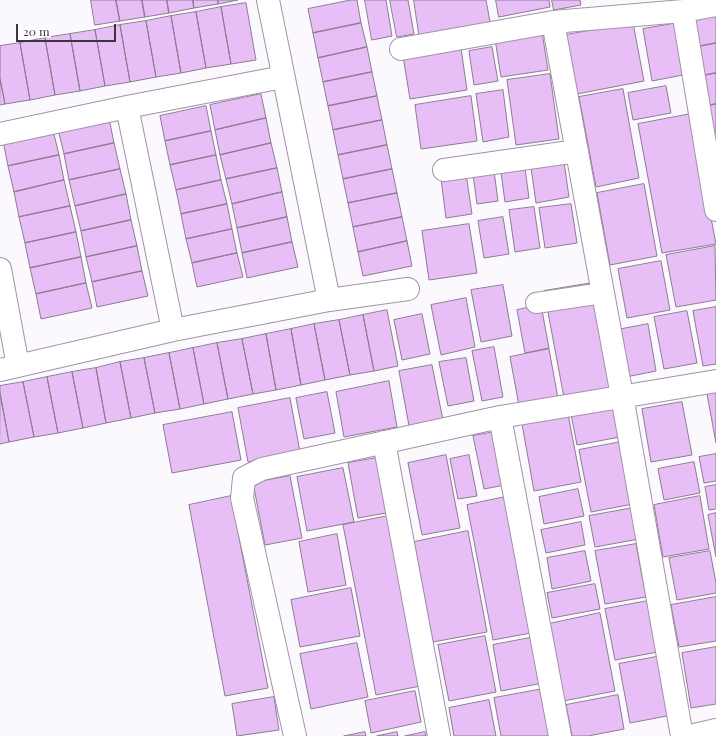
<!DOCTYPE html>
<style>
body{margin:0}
#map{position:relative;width:716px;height:736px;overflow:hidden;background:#fcf9fe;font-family:"Playfair Display",serif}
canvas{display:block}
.scale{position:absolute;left:16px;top:24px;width:100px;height:18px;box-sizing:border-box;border:2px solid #3c353e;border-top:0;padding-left:5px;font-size:12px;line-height:14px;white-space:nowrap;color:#3c353e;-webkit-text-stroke:3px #fff;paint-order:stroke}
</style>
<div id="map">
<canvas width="716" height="736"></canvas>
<div class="scale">20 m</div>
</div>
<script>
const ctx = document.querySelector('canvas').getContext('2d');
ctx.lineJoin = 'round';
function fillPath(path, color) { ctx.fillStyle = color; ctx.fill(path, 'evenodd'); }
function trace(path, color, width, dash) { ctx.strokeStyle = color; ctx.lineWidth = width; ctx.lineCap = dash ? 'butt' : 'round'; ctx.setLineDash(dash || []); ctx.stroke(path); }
const building = new Path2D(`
 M91,0h25l4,21 -25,4z
 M116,0h26l3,17 -25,4z
 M142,0h25l2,13 -24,4z
 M167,0h26l1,8 -25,5z
 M193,0h25v4l-24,4z
 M218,0h20l-20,4z
 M351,0h6l4,23 -48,10 -5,-24z
 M365,0h21l6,36 -20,4z
 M390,0h18l6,34 -17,3z
 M414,0h72l5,27 -71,13z
 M496,0h53l1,7 -51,10z
 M552,0h28l1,5 -27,5z
 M246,3l10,57 -25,4 -10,-57z
 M221,7l10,57 -25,4 -10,-56z
 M196,12l10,56 -25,5 -10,-57z
 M716,12v31l-20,4 -5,-30z
 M171,16l10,57 -25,4 -10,-56z
 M146,21l10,56 -26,5 -10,-57z
 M361,23l6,24 -49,11 -5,-25z
 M633,23l11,58 -67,13 -11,-59z
 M678,23l10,51 -36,7 -9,-52z
 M120,25l10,57 -25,4 -10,-56z
 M95,30l10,56 -25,5 -10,-57z
 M542,32l6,38 -47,7 -6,-38z
 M70,34l10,57 -25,4 -10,-57z
 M45,38l10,57 -25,5 -10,-57z
 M20,43l10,57 -25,4 -5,-25v-33z
 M716,43v30l-15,3 -5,-29z
 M367,47l5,25 -49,10 -5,-24z
 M492,47l6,34 -24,4 -5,-34z
 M461,48l6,42 -57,9 -7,-43z
 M372,72l5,24 -49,10 -5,-24z
 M716,73v31l-10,2 -5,-30z
 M550,74l9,65 -43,6 -9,-65z
 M0,79l5,25 -5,1z
 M666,86l5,27 -38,7 -5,-27z
 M623,89l16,89 -43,9 -17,-90z
 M503,90l6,47 -26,5 -7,-48z
 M261,94l5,24 -51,12 -5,-25z
 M377,96l5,24 -49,10 -5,-24z
 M471,96l6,45 -56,8 -6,-44z
 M716,104v30l-5,1 -5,-29z
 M206,106l5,25 -46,10 -5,-25z
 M691,114l25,130 -54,9 -24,-129z
 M109,118l5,25 -50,11 -6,-25z
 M266,118l5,25 -51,12 -5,-25z
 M382,120l5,25 -49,10 -5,-25z
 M53,130l6,25 -51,11 -5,-25z
 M211,131l5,24 -46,10 -5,-24z
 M114,143l6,26 -51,11 -5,-26z
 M271,143l6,25 -51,11 -6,-24z
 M387,145l5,24 -49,10 -5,-24z
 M562,148l7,49 -33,6 -7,-50z
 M59,155l5,25 -50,12 -6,-26z
 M216,155l5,25 -45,10 -6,-25z
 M492,156l6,45 -21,3 -6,-44z
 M464,160l8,54 -26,4 -7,-55z
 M524,161l5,37 -24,4 -5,-37z
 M277,168l5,24 -50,12 -6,-25z
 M120,169l6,25 -51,12 -6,-26z
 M392,169l5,24 -49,10 -5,-24z
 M64,180l6,26 -51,11 -5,-25z
 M221,180l6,24 -46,10 -5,-24z
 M644,184l13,72 -47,9 -13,-72z
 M282,192l5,25 -50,11 -5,-24z
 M397,193l5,24 -49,10 -5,-24z
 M126,194l5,26 -50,11 -6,-25z
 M227,204l5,25 -46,10 -5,-25z
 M571,204l6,39 -32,5 -6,-40z
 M70,206l6,26 -51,11 -6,-26z
 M534,207l6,41 -25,4 -6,-42z
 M287,217l5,25 -50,11 -5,-25z
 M402,217l5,24 -49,11 -5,-25z
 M503,217l6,37 -25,4 -6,-37z
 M131,220l6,26 -51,11 -5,-26z
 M469,224l8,49 -48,7 -7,-49z
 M232,229l5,24 -45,10 -6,-24z
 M76,232l5,25 -51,11 -5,-25z
 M407,241l5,25 -49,10 -5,-24z
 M292,242l6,25 -51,11 -5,-25z
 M137,246l5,25 -50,11 -6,-25z
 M715,246l1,54 -40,7 -10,-52z
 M237,253l6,24 -46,10 -5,-24z
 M81,257l5,26 -50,11 -6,-26z
 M661,261l9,49 -43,8 -9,-49z
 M142,271l6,25 -51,11 -5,-25z
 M86,283l6,25 -51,11 -5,-25z
 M592,283l20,111 -47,9 -21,-112z
 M503,285l9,51 -31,6 -10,-52z
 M466,298l9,49 -34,8 -10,-50z
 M541,305l8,43 -24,5 -8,-43z
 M716,307v57l-13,2 -10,-55z
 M387,310l11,56 -24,5 -11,-56z
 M687,311l10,52 -33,6 -10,-52z
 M422,314l8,40 -28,6 -8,-40z
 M363,315l11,56 -24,4 -11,-55z
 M339,320l11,55 -25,5 -11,-56z
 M314,324l11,56 -24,5 -10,-56z
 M648,324l8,47 -30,6 -9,-47z
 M291,329l10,56 -25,5 -10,-56z
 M266,334l10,56 -23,4 -11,-55z
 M242,339l11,55 -25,5 -11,-56z
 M217,343l11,56 -24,5 -11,-56z
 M494,347l9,50 -21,4 -10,-50z
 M193,348l11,56 -24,5 -11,-56z
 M549,349l10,55 -39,7 -10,-54z
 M169,353l11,56 -25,4 -11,-55z
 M144,358l11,55 -24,5 -11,-56z
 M466,358l8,43 -26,5 -9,-44z
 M120,362l11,56 -25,5 -10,-55z
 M432,365l11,55 -34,6 -10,-55z
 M96,368l10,55 -23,5 -11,-56z
 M72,372l11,56 -25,5 -11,-56z
 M47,377l11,56 -24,4 -11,-55z
 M389,381l8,46 -53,10 -8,-45z
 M23,382l11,55 -25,5 -9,-49v-7z
 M327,392l8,41 -31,6 -8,-41z
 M716,392v51l-9,-49z
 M0,393l9,49 -9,2z
 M290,398l10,54 -52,10 -10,-54z
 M682,402l10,53 -41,7 -9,-53z
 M614,406l6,31 -43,8 -6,-31z
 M232,412l9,48 -69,13 -9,-48z
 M568,414l13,68 -47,9 -12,-67z
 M500,431l10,53 -26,5 -11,-53z
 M621,442l12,62 -42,8 -12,-62z
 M716,454v27l-12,2 -5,-26z
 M446,455l14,73 -38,7 -14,-72z
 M469,455l8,41 -19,3 -8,-40z
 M382,457l10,55 -34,6 -10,-55z
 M694,462l6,31 -36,7 -6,-31z
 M343,468l11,54 -47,9 -10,-54z
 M290,476l12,62 -37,7 -12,-62z
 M716,485v24l-7,1 -4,-23z
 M578,489l6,27 -40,8 -5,-27z
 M231,496l37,192 -43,8 -36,-191z
 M510,496l26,136 -43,8 -26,-135z
 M700,496l9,53 -46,8 -9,-52z
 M633,508l6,31 -44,8 -6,-31z
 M716,513v44l-8,-42z
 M393,515l32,170 -49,10 -33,-170z
 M581,522l4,23 -39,8 -5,-23z
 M468,531l19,101 -54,10 -19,-100z
 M337,534l9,51 -38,7 -9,-50z
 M636,544l10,53 -41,7 -10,-53z
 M585,551l6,30 -39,8 -5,-31z
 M710,551l6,32v10l-39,7 -8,-42z
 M595,584l5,25 -48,9 -5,-25z
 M351,588l9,48 -60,11 -9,-47z
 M716,597v44l-37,6 -8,-42z
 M653,600l10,51 -48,9 -10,-51z
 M600,613l15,78 -52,10 -14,-77z
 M485,636l11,56 -47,9 -11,-56z
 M535,637l8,46 -42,8 -8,-46z
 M357,643l11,54 -57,12 -11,-55z
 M716,647v57l-25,4 -9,-55z
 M661,656l11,59 -42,8 -11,-59z
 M543,689l8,47h-50l-7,-38z
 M415,691l6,31 -50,11 -6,-32z
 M618,695l6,34 -36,7h-16l-6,-31z
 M274,697l5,33 -42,6 -5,-32z
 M489,700l7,36h-42l-5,-28z
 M365,732l1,4h-22z
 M397,732l1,4h-21z
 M425,732l1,4h-21z`);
fillPath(building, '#e8bef6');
trace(building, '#8c7c92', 1);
const lane = new Path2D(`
 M536,303l67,-10`);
const street = new Path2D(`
 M268,0l61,300
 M683,11l33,199
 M553,22l69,374 60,340
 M401,49l152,-27 130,-11 33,-6
 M127,107l46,223
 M0,134l127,-27 156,-30
 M444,170l133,-19
 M0,269l18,97
 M0,370l173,-40 156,-30 79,-11
 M500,417l60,319
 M384,442l55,294
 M295,736l-53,-238 2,-20 18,-9 238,-52 216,-36
 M690,736l26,-6`);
trace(lane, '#a292a8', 22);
trace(street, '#a292a8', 24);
trace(lane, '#fff', 20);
trace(street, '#fff', 22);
</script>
